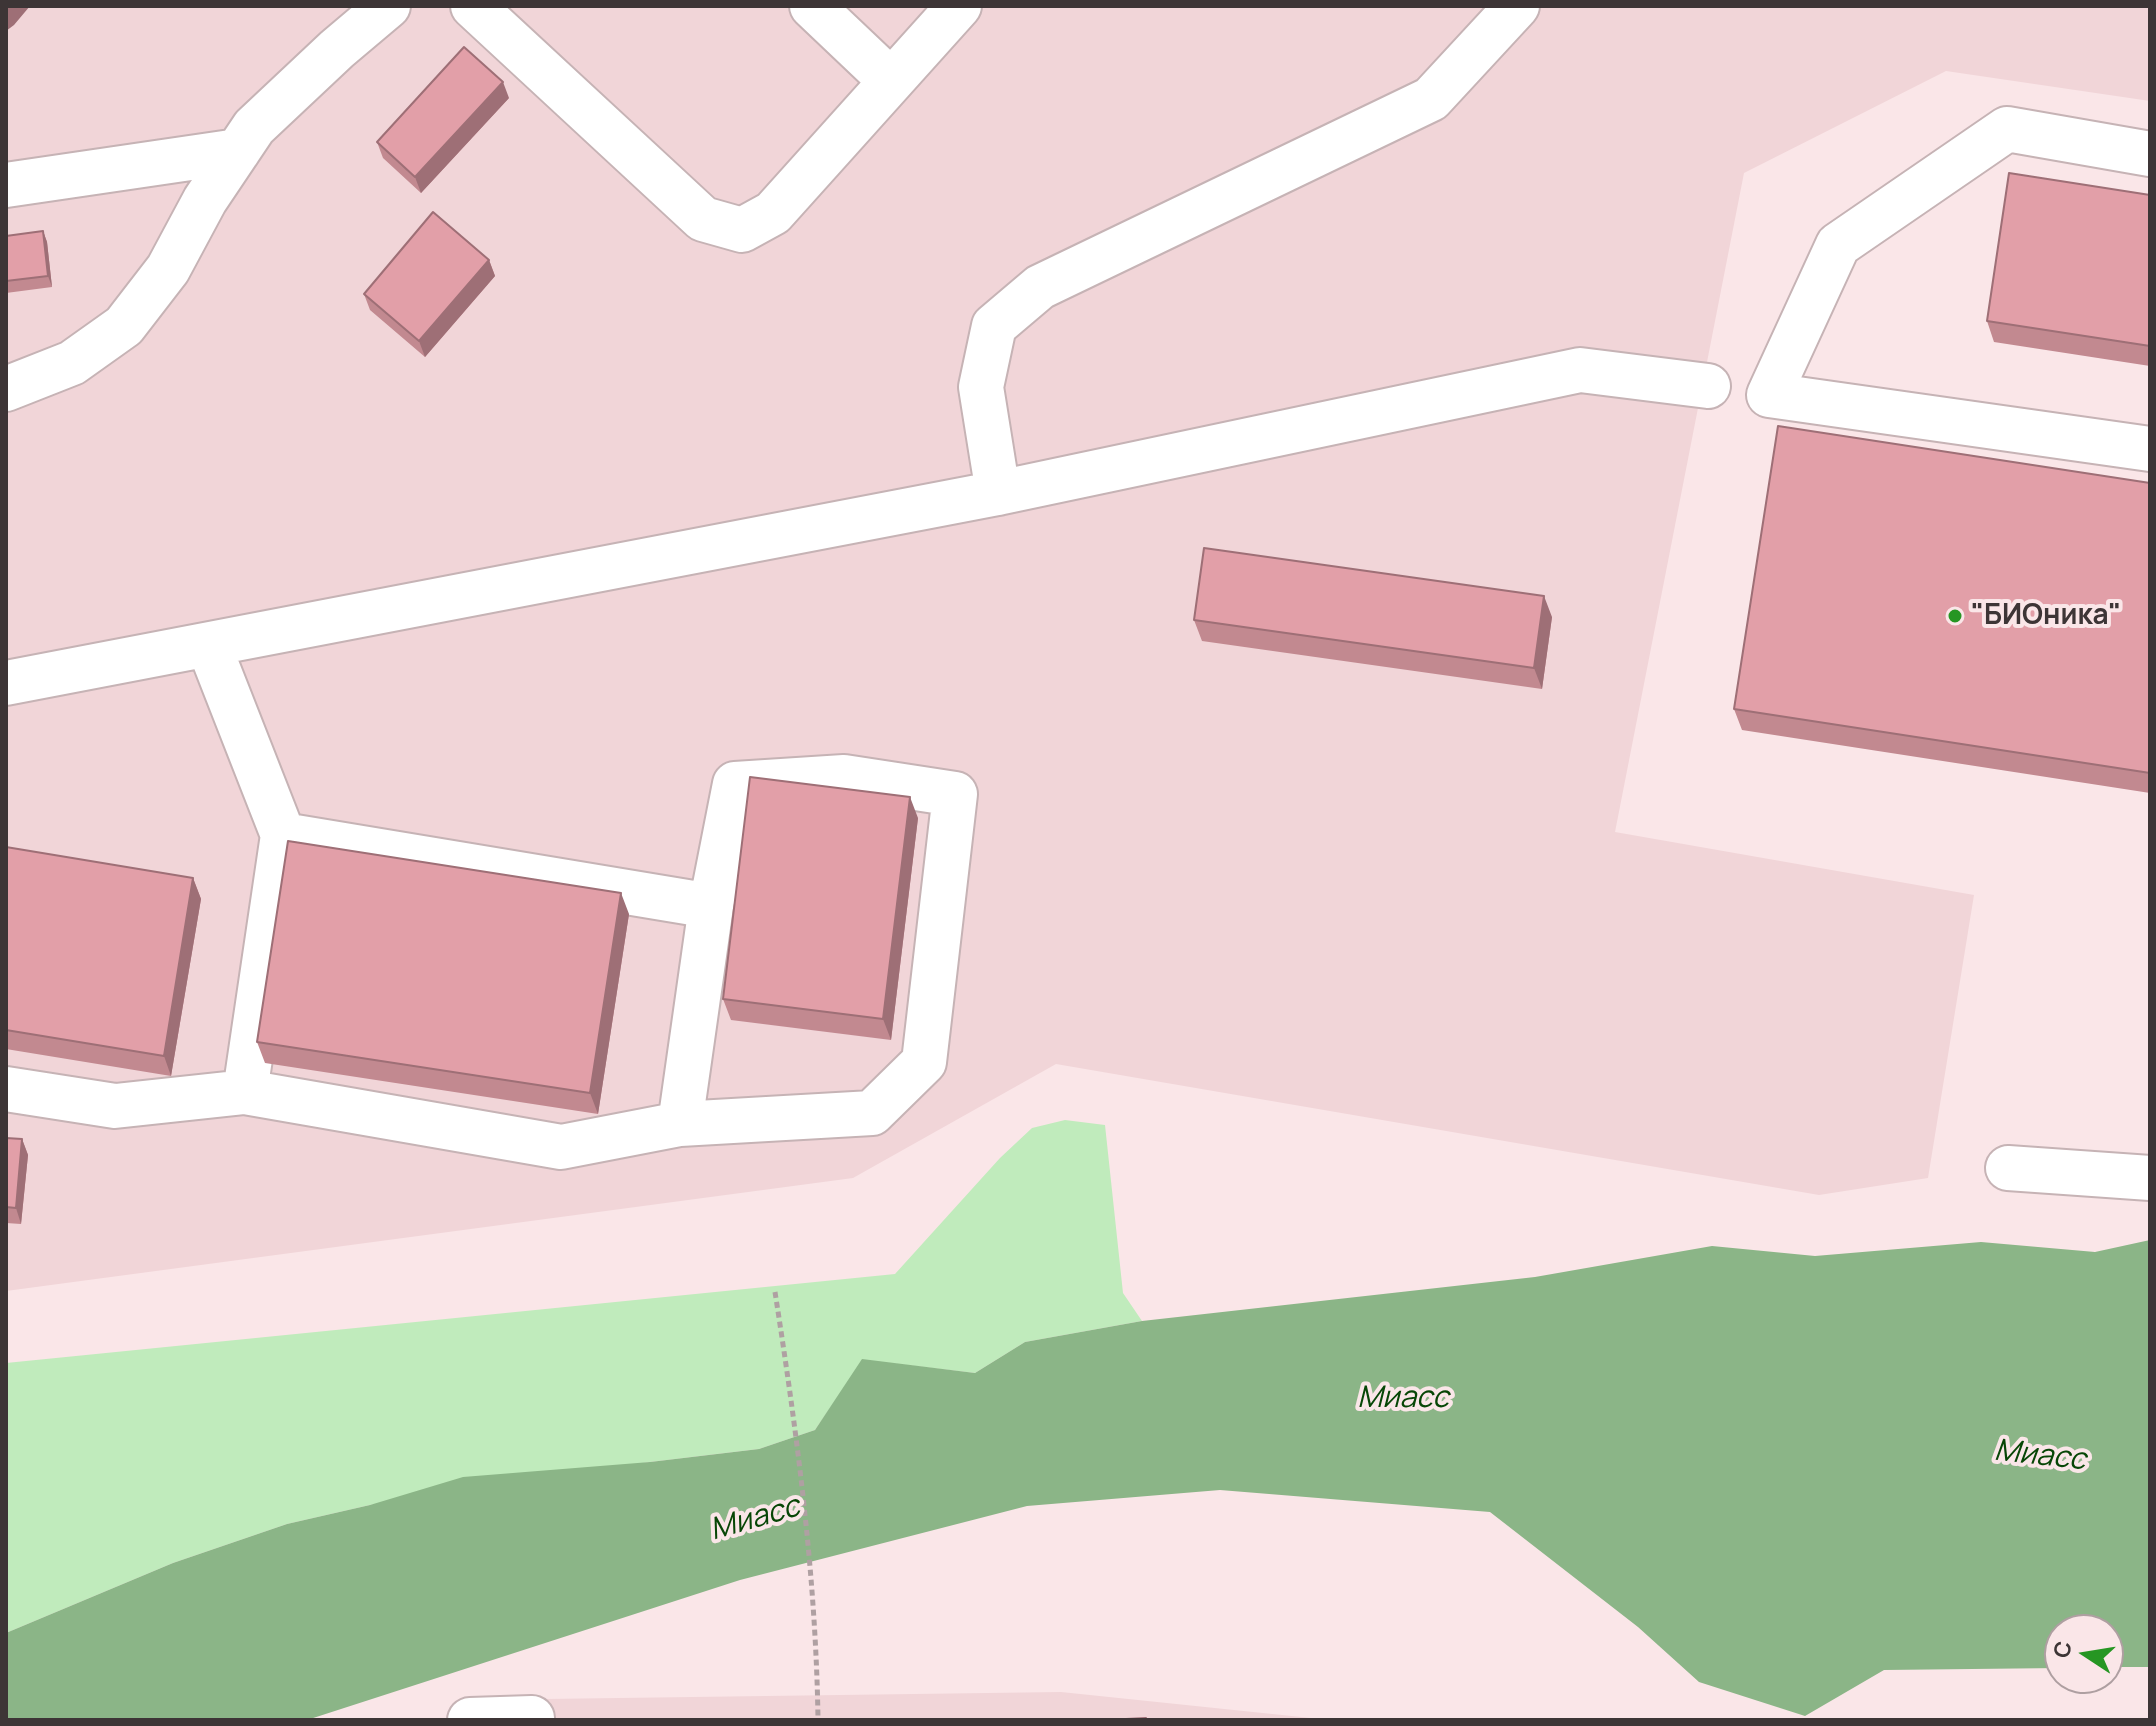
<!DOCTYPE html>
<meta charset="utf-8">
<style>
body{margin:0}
#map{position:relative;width:2156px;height:1726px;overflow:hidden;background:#fae6e8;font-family:Manrope,sans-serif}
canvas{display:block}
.frame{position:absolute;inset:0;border:8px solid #3d3536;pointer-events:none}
.north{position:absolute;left:2044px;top:1614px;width:80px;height:80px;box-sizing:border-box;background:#fae6e8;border:2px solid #ae9fa1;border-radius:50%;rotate:282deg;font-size:22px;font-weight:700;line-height:32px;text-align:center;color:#3d3536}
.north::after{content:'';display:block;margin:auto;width:28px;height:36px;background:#269623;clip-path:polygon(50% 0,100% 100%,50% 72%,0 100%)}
</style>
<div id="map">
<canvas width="2156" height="1726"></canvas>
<div class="frame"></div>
<div class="north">С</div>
</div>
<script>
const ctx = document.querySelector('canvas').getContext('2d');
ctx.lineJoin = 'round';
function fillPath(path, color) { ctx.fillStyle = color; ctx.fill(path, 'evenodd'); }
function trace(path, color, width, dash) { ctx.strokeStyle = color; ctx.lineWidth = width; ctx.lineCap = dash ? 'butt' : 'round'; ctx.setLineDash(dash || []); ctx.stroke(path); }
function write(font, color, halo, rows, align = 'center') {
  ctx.font = font + ' Manrope,sans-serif'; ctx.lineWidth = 8; ctx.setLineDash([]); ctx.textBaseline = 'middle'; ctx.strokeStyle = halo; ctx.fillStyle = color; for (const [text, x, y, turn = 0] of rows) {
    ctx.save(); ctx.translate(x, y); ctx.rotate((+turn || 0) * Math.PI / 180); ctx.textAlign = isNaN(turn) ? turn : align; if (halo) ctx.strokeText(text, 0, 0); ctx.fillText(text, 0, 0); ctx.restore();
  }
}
fillPath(new Path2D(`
 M6,6h2144v95l-204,-30 -202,102 -129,659 359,63 -46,283 -109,17 -763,-131 -203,114 -847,113z
 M1061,1692l269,28h-855l70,-21z`), '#f1d5d8');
fillPath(new Path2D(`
 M1065,1120l40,5 18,168 19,28 -117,21 -50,31 -112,-13 -48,70 -56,19 -109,13 -280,43 -83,19 -114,39 -167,70v-270l889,-89 105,-116 32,-30z`), '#c0ebbc');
fillPath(new Path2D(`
 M2150,1240v427h-42v-37h-48v38l-176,2 -79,46 -106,-34 -61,-55 -148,-115 -270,-22 -193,16 -287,74 -433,140h-301v-87l167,-70 114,-39 83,-19 93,-28 187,-15 109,-13 56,-19 47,-71 113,14 50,-31 117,-21 393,-44 177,-31 103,10 166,-14 114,10z`), '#8bb587');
const minor = new Path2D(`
 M473,6l230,213 39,11 31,-17 186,-207
 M812,6l79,75
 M2150,154l-143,-25 -169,116 -69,150 381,54
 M6,185l232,-34
 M6,389l66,-26 52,-37 44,-57 37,-69 49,-73 83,-78 51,-43
 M998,493l-17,-106 13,-61 46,-39 391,-188 86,-93
 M209,646l74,189 -38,257
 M6,683l992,-190 582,-123 128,16
 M6,1089l109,17 130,-14 316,55 119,-23 192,-11 52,-51 31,-268 -111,-17 -109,7 -24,122 -428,-71
 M680,1124l31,-218
 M2008,1168l142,10
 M470,1720l62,-2`);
trace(minor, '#c6b3b5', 48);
trace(new Path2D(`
 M775,1292c22,141 41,285 43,428`), '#afa0a2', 5, [6, 4]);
trace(minor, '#fff', 44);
fillPath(new Path2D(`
 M509,98l-88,95 -38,-35 -6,-16z
 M2150,195v171l-156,-24 -7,-21z
 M43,231l4,11 5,45 -46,6v-57z
 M489,260l6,16 -70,81 -55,-47 -6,-16z
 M2150,483v310l-408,-63 -8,-21z
 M1552,617l-10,72 -340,-48 -8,-21z
 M918,818l-27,222 -160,-20 -8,-21z
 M6,847l187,31 8,21 -30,177 -165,-27z
 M629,914l-31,200 -333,-51 -8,-21z
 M6,1138l16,1 6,16 -7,69 -15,-1z`), '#c28990');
fillPath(new Path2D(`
 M6,6h24l-16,19 -8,6z
 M503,82l6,16 -88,95 -6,-16z
 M43,231l4,11 5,45 -4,-11z
 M489,260l6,16 -70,81 -6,-16z
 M1544,596l8,21 -10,72 -8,-21z
 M910,797l8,21 -27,222 -8,-21z
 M193,878l8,21 -30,177 -7,-20z
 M621,893l8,21 -31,200 -8,-21z
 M22,1139l6,16 -7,69 -5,-16z`), '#9e6f76');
const building = new Path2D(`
 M464,47l39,35 -88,95 -38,-35z
 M2009,173l141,22v151l-163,-25z
 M433,212l56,48 -70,81 -55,-47z
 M43,231l5,45 -42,5v-45z
 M1778,426l372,57v290l-416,-64z
 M1204,548l340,48 -10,72 -340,-48z
 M750,777l160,20 -27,222 -160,-20z
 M288,841l333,52 -31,200 -333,-51z
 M6,847l187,31 -29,178 -158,-26z
 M6,1138l16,1 -6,69 -10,-1z
 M1146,1718v2h-40z`);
fillPath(building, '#e29fa8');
trace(building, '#9e6f76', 2);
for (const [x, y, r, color] of [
 [1955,616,8,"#269623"]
]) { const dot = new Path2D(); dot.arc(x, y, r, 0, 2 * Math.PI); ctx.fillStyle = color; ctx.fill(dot); trace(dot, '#fae6e8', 3); }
write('bold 28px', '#3d3536', '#fae6e8', [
 ["\"БИОника\"",1971,616]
], 'left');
write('italic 30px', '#074606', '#fae6e8', [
 ["Миасс",1403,1399],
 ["Миасс",2040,1456,6],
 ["Миасс",755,1519,-16]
]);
</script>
